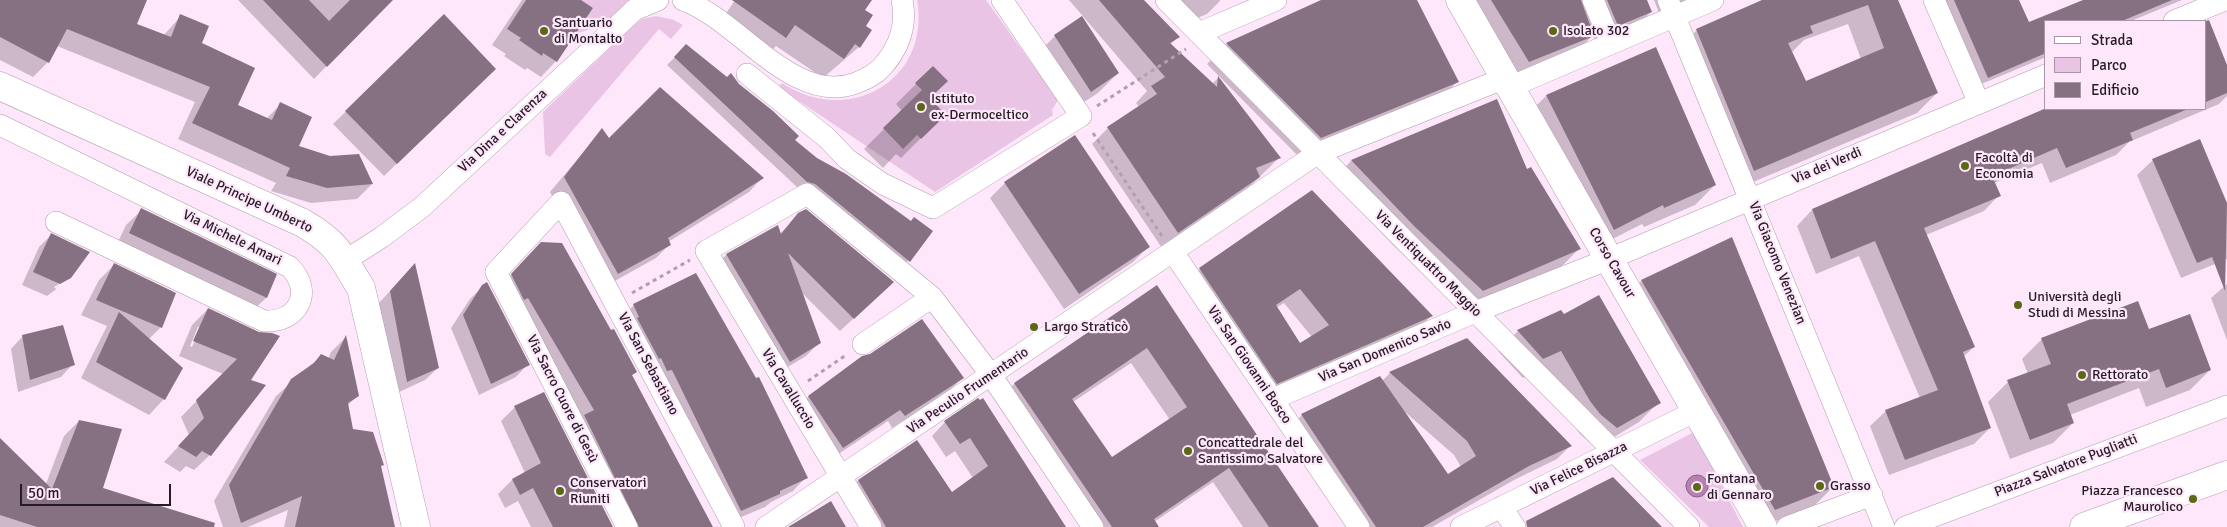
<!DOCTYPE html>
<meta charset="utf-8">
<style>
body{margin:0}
#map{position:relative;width:2227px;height:527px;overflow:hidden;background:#ffe7fb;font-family:Signika,sans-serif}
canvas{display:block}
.legend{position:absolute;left:2044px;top:20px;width:162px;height:90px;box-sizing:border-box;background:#ffe7fb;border:1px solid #a796a5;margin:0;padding:6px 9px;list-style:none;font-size:15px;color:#241c23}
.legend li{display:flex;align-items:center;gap:10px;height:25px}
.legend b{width:25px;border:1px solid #a796a5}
.scale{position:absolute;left:20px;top:484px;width:151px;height:22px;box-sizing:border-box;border:2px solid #241c23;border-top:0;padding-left:6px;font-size:15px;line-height:18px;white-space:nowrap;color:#241c23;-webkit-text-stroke:4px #ffe7fb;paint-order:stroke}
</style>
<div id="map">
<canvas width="2227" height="527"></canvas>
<ul class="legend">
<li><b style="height:6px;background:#fff"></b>Strada</li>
<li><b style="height:14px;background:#eac4e5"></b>Parco</li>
<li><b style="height:14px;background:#867183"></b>Edificio</li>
</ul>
<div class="scale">50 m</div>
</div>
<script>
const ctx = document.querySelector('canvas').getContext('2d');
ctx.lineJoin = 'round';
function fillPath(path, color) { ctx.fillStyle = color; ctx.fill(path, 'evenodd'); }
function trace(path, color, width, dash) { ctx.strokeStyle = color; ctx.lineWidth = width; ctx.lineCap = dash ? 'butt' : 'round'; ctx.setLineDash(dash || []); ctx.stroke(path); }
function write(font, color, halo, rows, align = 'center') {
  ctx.font = font + ' Signika,sans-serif'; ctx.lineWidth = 4.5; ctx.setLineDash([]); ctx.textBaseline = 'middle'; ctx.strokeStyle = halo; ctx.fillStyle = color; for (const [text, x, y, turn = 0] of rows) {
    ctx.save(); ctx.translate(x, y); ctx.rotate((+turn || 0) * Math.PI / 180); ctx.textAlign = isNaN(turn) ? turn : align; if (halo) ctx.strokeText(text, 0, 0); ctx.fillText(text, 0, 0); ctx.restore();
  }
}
fillPath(new Path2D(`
 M581,0h50l-26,24 -29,10 17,-26z
 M917,0h69l72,100 -6,10 1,5 -118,77 -157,-105 4,-4c66,44 149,-2 135,-83z
 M656,16l18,4 9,5 -12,14 -12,-10 -109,128 -5,-3 -2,-42 91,-87 8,-6z
 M1694,432l49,95h-34l-69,-67z`), '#eac4e5');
const water = new Path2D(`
 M1686 486a11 11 0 1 1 22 0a11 11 0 1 1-22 0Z`);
fillPath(water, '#b681b0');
trace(water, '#8a6386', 1);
fillPath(new Path2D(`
 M0,0h146l-11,24 28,12 18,-20 20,28 35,61 30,14 15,-15 16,43 75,37 -15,15 -46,4 -40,-12 5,-8 -98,-44 17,-37 -138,-56 -9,16 -15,15 -33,-17z
 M238,0h153l-77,79z
 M522,0h56l-22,61 -15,16 -14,-9 -2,2 -21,-14 2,-2 -14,-9z
 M735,0h135l-7,10 1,17 6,3 -11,17 -36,31 -47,-32 -11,11 -46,-33z
 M1069,0h73l36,37 -8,8 42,39 6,-6 61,80 -36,35 -81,55 -70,-104 16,-16 31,-21 -3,-4 11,-12z
 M1169,0h51v1l-13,13 -17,7z
 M1324,0h92l42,81 -20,20 -138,57 -93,-94 20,-20z
 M1460,0h186l5,12 -20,20 -34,14 -4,-11 -20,21 -64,25z
 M1654,0h53l-46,18z
 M1766,0h132l39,93 -20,20 -183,77 -57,-140 20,-20zM1848,24l13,35 -56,23 -14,-29 13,-13z
 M1943,0h75l10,24 58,-24h96l-51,21h-85v36l-67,28z
 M444,16l38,65 -98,95 -51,-52z
 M1082,18l36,55 -20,20 -28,18 -35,-55 20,-20z
 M2215,39l12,29v28l-8,8 -90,38 -13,13 -66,28 -8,-20 -48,20 5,12 -15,16 -58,24 48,112 -11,10 27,71 -16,16 -85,31 -19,-49 16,-15 34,-13 -61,-142 -43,18 -19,-48 15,-16 239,-101h155v-66z
 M686,46l40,33 12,6 55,55 23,20 95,62 20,10 -30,37 -102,-80 -132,-124z
 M1655,49l60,136 -20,20 -51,22 -2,-3 -49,25 -67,-133 20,-20z
 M933,67l13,14 -17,18 15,16 -43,43 -5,-4 -13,14 -19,-19 38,-38 -6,-7z
 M1496,100l30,71 53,78 -20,20 -97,41 -68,-64 -62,-65 19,-20z
 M602,130l6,10 154,38 -13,14 -81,50 2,2 -14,14 -52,29 -54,-95z
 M2199,141l28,65v53l-46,19 -44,-103 16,-15z
 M1005,183l143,64 -15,15 -69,47 -74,-111z
 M1312,192l119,124 -14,15 -155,67 -77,-114 15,-15zM1284,303l28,34 -12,8 -24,-37z
 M142,210l133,65 -9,23 -16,15 -135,-65 11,-23z
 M799,214l80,81 -39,36 -39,-39 18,51 -13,13 -30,18 -63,-106 13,-13 51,-28 3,7z
 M51,235l19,42 -16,10 2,2 7,-5 -16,12 -25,-11 17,-38z
 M527,258l84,74 25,40 -5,4 81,151h-92l-122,-238z
 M114,265l47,62 -12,12 15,60 -15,16 -68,-37 26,-52 -26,-11 18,-35z
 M414,265l24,103 -13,12 -30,14 -17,-90z
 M1641,281l192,206 -20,20 -53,20 -139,-226z
 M2227,284v56l-16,-42z
 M483,286l45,78 -12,13 -37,18 -28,-67 19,-29z
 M1157,287l160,240h-74l-30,-45 -59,40 3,5h-71l-87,-128 15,-15zM1131,363l39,57 -58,39 -39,-57z
 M634,305l172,172 -13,14 -22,11 -6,5 -38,16 -107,-204z
 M208,309l50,25 -9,47 -39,74 -16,15 -8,-4 -6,6 -16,-10 25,-27 -8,-18 42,-43 -44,-18 13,-31zM198,327h3l-9,20 -2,-1z
 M1561,312l98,90 -20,20 -43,26 -16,-14 -9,-13 -30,-51 -18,8 -25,-27 20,-20z
 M2148,331l62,39 -20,20 -44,17 -7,-19 -69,27 3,8 -20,20 -43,16 -22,-57 20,-20 20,-8 -6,-15 20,-20z
 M23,336l50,28 -12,13 -43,15 -7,-43z
 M345,338l13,57 -11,11 5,24 42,97h-110l4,-17 -40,17h-25l-9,-26 62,-105 45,-40 7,3 3,-7z
 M1467,339l103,107 -13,13 -43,21 -82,47h-79l-65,-98 14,-14 80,-34 8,-8zM1405,412l49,43 7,12 -14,8z
 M863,357l99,21 -12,12 -58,38 -4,-7 -57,38 -35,-50 12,-12z
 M978,400l86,127h-199l-20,-32 13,-14 59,-40 35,52 21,-15 -18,-27 -9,6 -14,-21 13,-14z
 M515,407l88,120h-72l-13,-26 -13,7 -7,-14 14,-14 13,-7 -24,-52z
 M79,421l23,68 89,38h-191v-77l46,34 18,-48z`), '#0003');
fillPath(new Path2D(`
 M0,0h147l-10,24 34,13 9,-23 29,12 -7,17 53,25 -17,37 34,15 8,-18 32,15 -13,29 31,10 29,-2 14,30 -46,4 -41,-12 4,-8 -98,-45 18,-36 -143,-58 -18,34 -49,-26z
 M263,0h46l20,21 21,-21h43l-66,67z
 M526,0h55l12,8 -36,54 -14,-9 -1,3 -23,-16 2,-2 -14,-9z
 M732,0h140l-7,10 8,5 -7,11 6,4 -12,18 -5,-4 -11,15 -49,-34 -9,13z
 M1099,0h45l36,37 -10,6 47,44 1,-11 63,82 -25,10 4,9 -82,56 -71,-106 50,-33 -6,-8 14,-9z
 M1321,0h96l42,82 -138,56 -95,-95z
 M1491,0h90l13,36 -65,26z
 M1607,0h40l5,12 -34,14z
 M1762,0h136l40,93 -184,78 -58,-142zM1868,5l16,43 -78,33 -18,-38 25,-10 -3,-7z
 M1954,0h65l10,22 54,-22h89l-50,21h-76v32l-58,25z
 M444,14l52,55 -99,95 -52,-53z
 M1082,16l37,57 -28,19 -37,-57z
 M2209,20l18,45v28l-21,9v-81z
 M686,44l41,33 4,-4 8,11 34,27 26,25 -4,4 22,18 29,16 65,47 3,-4 19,14 -23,31 -95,-78 -8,-2 -133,-125z
 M1656,47l60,138 -52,23 -1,-3 -49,25 -68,-135z
 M933,66l15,15 -18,17 -15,-15z
 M660,87l104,91 -96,60 3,7 -53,29 -54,-97 38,-49 7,10z
 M922,90l24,25 -25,24 -4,-4 -14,14 -20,-21z
 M1497,99l30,70 4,-2 50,82 -98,42 -69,-65 -63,-66z
 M2044,109h144l-58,24 3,7 -67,28 -9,-20 -65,28 9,20 -77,32 51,119 -12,5 28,76 -86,32 -20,-50 53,-20 -63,-149 -44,18 -19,-50z
 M1075,135l75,112 -71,47 -75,-112z
 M2200,139l27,64 -2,88 -13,-34 -15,6 -45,-104z
 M1312,190l121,126 -156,68 -78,-116zM1300,289l29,36 -29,18 -24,-38z
 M141,208l136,66 -10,24 -138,-65z
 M806,209l88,73 -40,37 -66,-66 33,90 -31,19 -64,-108 52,-29 3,9 17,-21z
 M51,233l39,19 -19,26 -11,6 -27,-12z
 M1732,237l102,250 -59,23 -134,-230z
 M541,242l21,1 49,87 3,-1 23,43 -5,3 81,152h-74l-55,-112 10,-5 -66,-112 -4,2 -13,-26z
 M114,263l62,30 -14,35 -66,-28z
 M415,263l24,105 -32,14 -17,-91z
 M696,273l60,105 3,-1 49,101 -28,13v3l-39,17 -69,-141 -5,1 -6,-13 -2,1 -22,-41 2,-1 -6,-13z
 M487,282l43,83 -39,19 -28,-69 19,-30z
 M1157,285l65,98 97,144h-50l-40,-59 -75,51 5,8h-47l-98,-144zM1147,348l40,59 -75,50 -40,-58z
 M1599,295l62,108 -44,25 -17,-14 -10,-13 -29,-50 -18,8 -26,-29 44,-20 3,4z
 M2138,301l11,28 41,-15 21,56 -45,18 -7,-19 -92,35 7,19 -44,17 -23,-60 44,-16 -10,-26z
 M208,308l51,24 13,1 8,3 -29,44 15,5 -55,71 -9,-5 -6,6 -18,-11 26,-28 -8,-18 41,-41 -44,-18z
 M119,312l64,56 -18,32 -69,-38z
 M922,319l42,59 -59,38 -5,-6 -57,38 -35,-52 54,-40 8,-2z
 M63,325l12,40 -45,15 -8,-45z
 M346,335l13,61 -11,7 5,26 20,3 11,33 -3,1 14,61h-100l7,-31 -61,27 -12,-38 62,-106 23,-16 7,-9 13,6z
 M1467,338l105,108 -43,20 -106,61h-47l-75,-113 79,-38 68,98 28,-18 -9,-15 -78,-69z
 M544,392l69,135h-60l-20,-39 -13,7 -8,-16 29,-16 -27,-57z
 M978,398l2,2 3,-2 83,129h-180l-28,-47 59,-40 35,52 36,-26 -18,-28 -10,6 -16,-23z
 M79,420l43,9 -19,59 112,35 -1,4h-177l-37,-12v-77l52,51z
 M1613,477l49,50h-135l-1,-6z
 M831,501l15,26h-58l5,-3z`), '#867183');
const street = new Path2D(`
 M683,0c55,19 111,107 173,83 10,-4 19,-8 26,-16 17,-19 25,-42 20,-67
 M1166,0l523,527
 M1593,0l18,43
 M1668,0l216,527
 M1934,0l45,103
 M2174,21l51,-21
 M1199,33l77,-33
 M747,74l80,64 20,21 36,25 50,24 148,-92 -79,-116
 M1510,87l203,-87
 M0,125l290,142c24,25 8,56 -26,54l-208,-99
 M1173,252l186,275
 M346,260l36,-23 40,-30 205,-190 7,-7 24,-10
 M863,344l69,-47
 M1273,399l202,-87 134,-53 437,-184
 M1501,507l14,20
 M627,527l-131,-255 65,-70 173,325
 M766,527l552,-374 187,-75
 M871,527l-165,-276 101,-57 125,103 59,78 102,152
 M1461,527l235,-116
 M1787,527l85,-32
 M1905,527l322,-121`);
const secondary = new Path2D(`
 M1460,0l303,527
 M0,86l303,137c37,22 37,32 58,65l55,239
 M2084,527l143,-52`);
trace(street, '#b29caf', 22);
trace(secondary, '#b29caf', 29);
trace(new Path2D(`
 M1097,106l89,-57
 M1093,133l69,103
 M632,293l58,-33
 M808,381l38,-26`), '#b19eae', 3, [4, 4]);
trace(street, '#fff', 21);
trace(secondary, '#fff', 28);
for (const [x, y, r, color] of [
 [544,31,5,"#596914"],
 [1553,31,5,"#596914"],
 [921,107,5,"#596914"],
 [1965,166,5,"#596914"],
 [2018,305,5,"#596914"],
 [1034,327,5,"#596914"],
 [2082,375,5,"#596914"],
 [1188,451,5,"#596914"],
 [1820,486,5,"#596914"],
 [1697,487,5,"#596914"],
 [560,491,5,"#596914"],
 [2193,499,5,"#596914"]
]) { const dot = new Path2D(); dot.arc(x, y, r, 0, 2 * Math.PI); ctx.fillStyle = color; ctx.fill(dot); trace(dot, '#ffe7fb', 2); }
write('14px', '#241c23', '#ffe7fb', [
 ["Santuario",554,23],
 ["di Montalto",554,39],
 ["Isolato 302",1563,31],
 ["Istituto",931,99],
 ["ex-Dermoceltico",931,115],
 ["Facoltà di",1975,158],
 ["Economia",1975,174],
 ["Università degli",2028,297],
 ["Studi di Messina",2028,313],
 ["Largo Straticò",1044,327],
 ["Rettorato",2092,375],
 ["Concattedrale del",1198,443],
 ["Santissimo Salvatore",1198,459],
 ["Fontana",1707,479],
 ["di Gennaro",1707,495],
 ["Conservatori",570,483],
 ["Riuniti",570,499],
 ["Grasso",1830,486],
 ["Piazza Francesco",2183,491,"right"],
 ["Maurolico",2183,507,"right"]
], 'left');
write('14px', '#241c23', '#ffe7fb', [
 ["Via Dina e Clarenza",503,131,-43],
 ["Via dei Verdi",1827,166,-23],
 ["Viale Principe Umberto",249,200,25],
 ["Via Michele Amari",232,238,26],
 ["Corso Cavour",1612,263,60],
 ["Via Giacomo Venezian",1777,263,68],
 ["Via Ventiquattro Maggio",1428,264,45],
 ["Via San Domenico Savio",1385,351,-23],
 ["Via San Sebastiano",648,364,62],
 ["Via San Giovanni Bosco",1249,365,56],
 ["Via Cavalluccio",788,389,59],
 ["Via Peculio Frumentario",968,391,-34],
 ["Via Sacro Cuore di Gesù",562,399,63],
 ["Piazza Salvatore Pugliatti",2066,466,-21],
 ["Via Felice Bisazza",1579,469,-26]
]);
</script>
